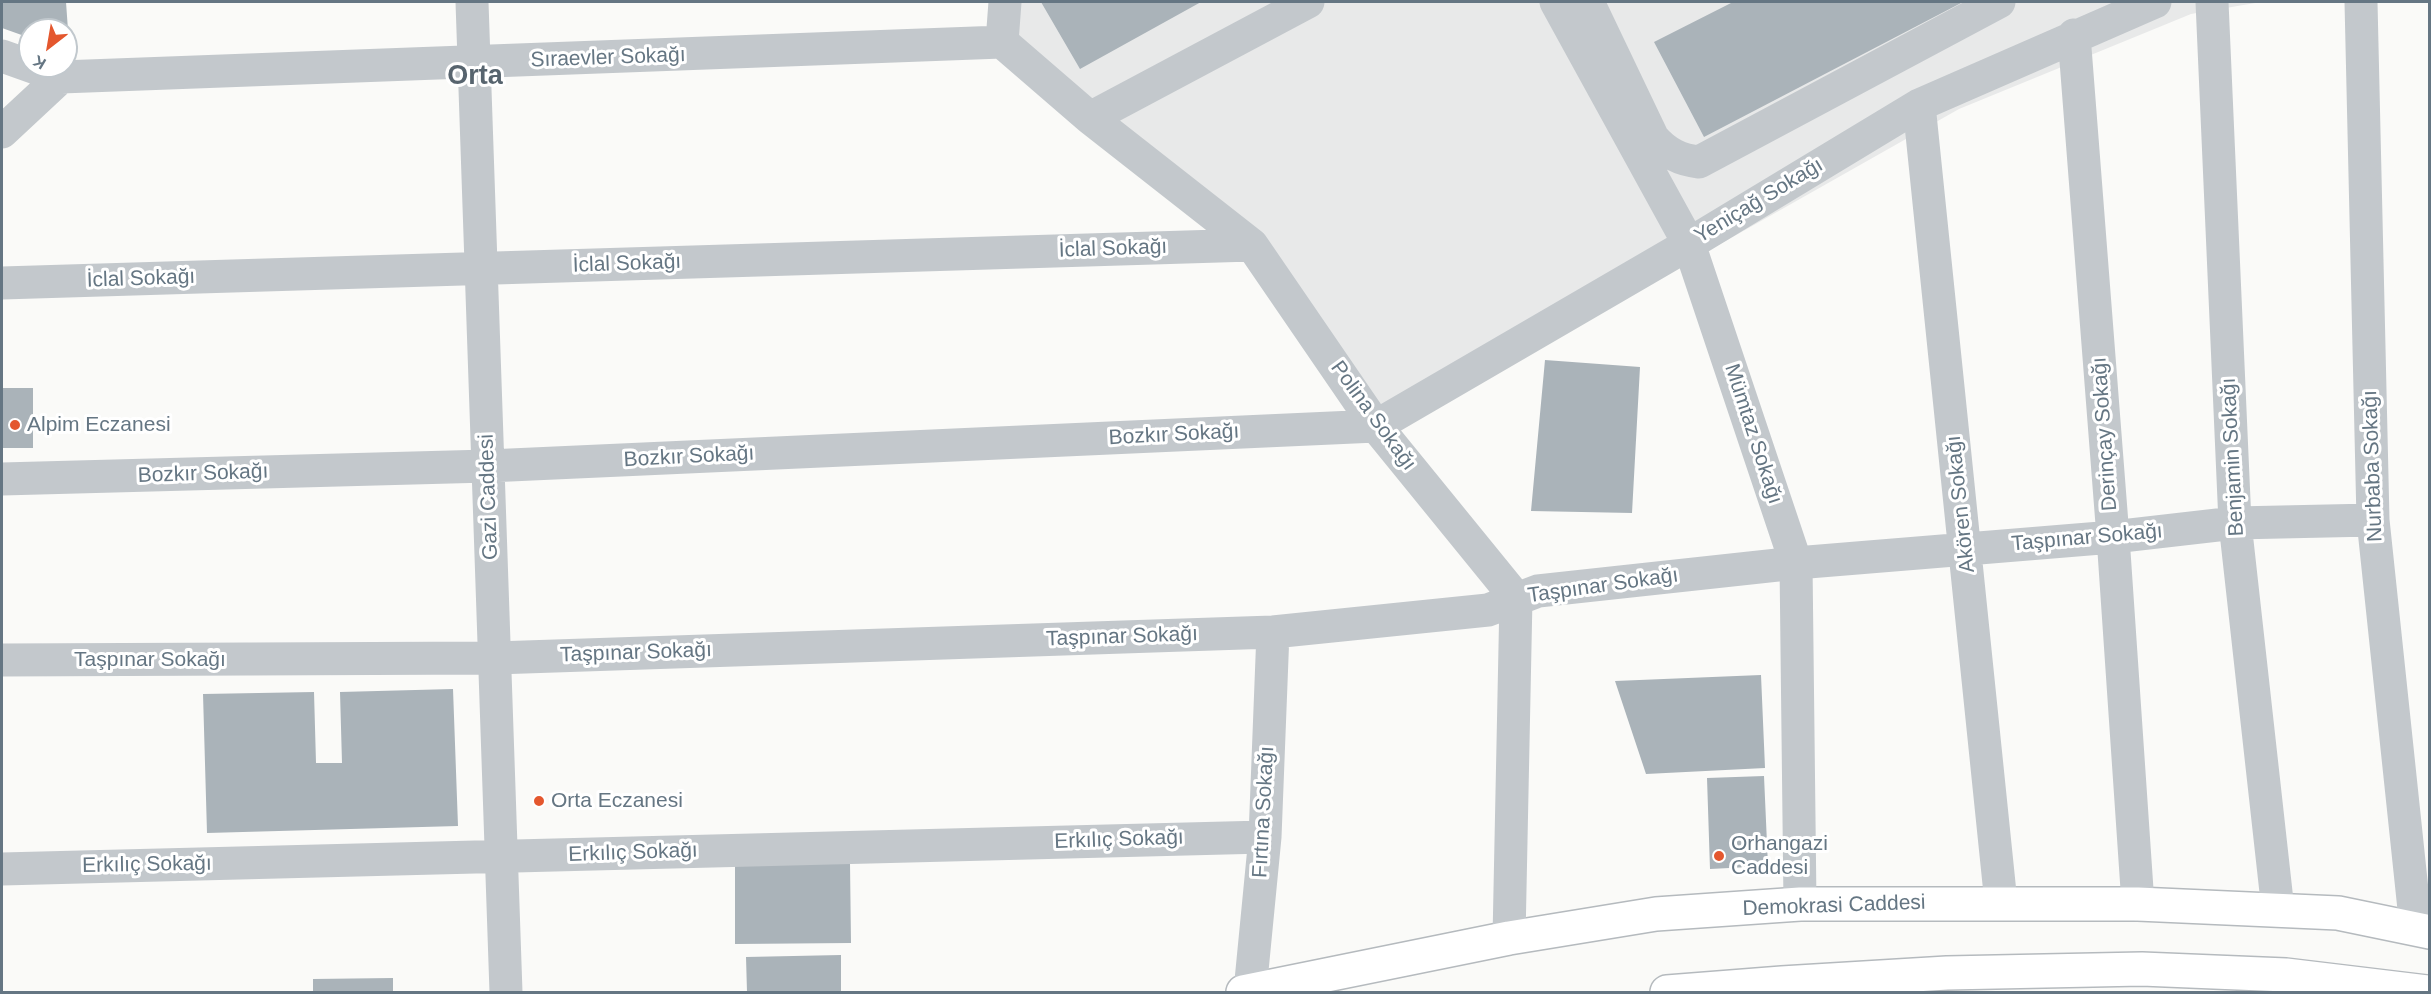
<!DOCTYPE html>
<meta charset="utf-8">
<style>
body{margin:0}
#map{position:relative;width:2431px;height:994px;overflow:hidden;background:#fafaf8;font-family:Arial,sans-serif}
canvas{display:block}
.frame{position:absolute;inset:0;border:3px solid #657683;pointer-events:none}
.north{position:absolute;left:18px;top:18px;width:60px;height:60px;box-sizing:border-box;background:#fff;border:2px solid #c1c8cd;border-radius:50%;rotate:211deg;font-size:16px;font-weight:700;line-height:24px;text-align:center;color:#657683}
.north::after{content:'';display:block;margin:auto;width:21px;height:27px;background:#e4572e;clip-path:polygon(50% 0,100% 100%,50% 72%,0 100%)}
</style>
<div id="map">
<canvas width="2431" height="994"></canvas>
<div class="frame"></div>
<div class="north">K</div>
</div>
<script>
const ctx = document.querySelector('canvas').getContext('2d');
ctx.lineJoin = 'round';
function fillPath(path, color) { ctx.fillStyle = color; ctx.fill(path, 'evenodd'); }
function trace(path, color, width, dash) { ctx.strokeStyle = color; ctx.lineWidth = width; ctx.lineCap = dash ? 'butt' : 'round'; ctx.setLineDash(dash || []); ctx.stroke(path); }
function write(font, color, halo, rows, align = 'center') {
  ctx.font = font + ' Arial,sans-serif'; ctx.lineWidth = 6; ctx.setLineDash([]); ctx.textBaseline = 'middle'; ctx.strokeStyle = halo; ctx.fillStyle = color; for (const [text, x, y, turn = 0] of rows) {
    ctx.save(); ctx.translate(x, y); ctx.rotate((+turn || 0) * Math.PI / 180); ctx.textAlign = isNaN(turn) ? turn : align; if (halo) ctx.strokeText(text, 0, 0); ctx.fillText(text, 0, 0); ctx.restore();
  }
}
fillPath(new Path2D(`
 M1007,2h1254l-70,12 -232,95 -587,332 -131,-190 -240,-199z`), '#e8e9e9');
fillPath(new Path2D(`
 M2,2h64l2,28h-38v8l-28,-10z
 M1041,2h160l-121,67z
 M1733,2h230l-259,135 -50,-95z
 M1545,360l95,7 -8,146 -101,-2z
 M2,388h31v60h-31z
 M1761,675l4,93 -119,6 -31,-93z
 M453,689l5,137 -251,7 -4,-139 111,-2 2,71h26l-2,-71z
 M1764,776l4,90 -58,3 -3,-91z
 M850,863l1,80 -116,1v-80z
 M841,955v37h-94l-1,-35z
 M393,978v14h-80v-13z`), '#aab3b9');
const major = new Path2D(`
 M1243,992l266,-54 147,-24 144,-10h338l200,9 92,19
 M1667,992l115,-9 165,-10 195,-4 144,6 141,17`);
trace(major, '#b5babe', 36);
trace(new Path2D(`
 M472,2l34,990
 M1005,2l-3,40 88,76 162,127 124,181 140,172 -7,340
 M1556,2l133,242 107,319 4,341
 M1588,2l65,136c13,15 27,22 46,24l300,-160
 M2212,2l23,521 43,387
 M2361,2l12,518 43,408
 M2074,35l39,502 25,367
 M2,56l59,21 941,-35
 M1919,105l82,798
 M1090,118l218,-116
 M2,132l59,-55
 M2,283l1250,-38
 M2,479l486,-13 888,-40 313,-182 230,-139 236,-103
 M2,660l493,-2 778,-26 215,-22 50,-19 258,-28 317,-26 122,-14 138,-3
 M2,869l1263,-32
 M1250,991l15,-154 8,-205`), '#c3c8cc', 33);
trace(major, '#fff', 33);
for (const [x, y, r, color] of [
 [15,425,6,"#e4572e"],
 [539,801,6,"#e4572e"],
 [1719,856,6,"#e4572e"]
]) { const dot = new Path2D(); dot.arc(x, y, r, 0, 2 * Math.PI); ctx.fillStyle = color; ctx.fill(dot); trace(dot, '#fff', 2); }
write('21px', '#657683', '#fff', [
 ["Sıraevler Sokağı",608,58,-2],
 ["Yeniçağ Sokağı",1759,201,-31],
 ["İclal Sokağı",1113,249,-2],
 ["İclal Sokağı",627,264,-2],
 ["İclal Sokağı",141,279,-2],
 ["Polina Sokağı",1373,416,54],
 ["Mümtaz Sokağı",1753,434,72],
 ["Derinçay Sokağı",2105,434,-94],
 ["Bozkır Sokağı",1174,435,-3],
 ["Bozkır Sokağı",689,457,-3],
 ["Benjamin Sokağı",2233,457,-93],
 ["Nurbaba Sokağı",2373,466,-92],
 ["Bozkır Sokağı",203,474,-2],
 ["Gazi Caddesi",489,497,-92],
 ["Akören Sokağı",1961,504,-96],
 ["Taşpınar Sokağı",2087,538,-5],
 ["Taşpınar Sokağı",1603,586,-8],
 ["Taşpınar Sokağı",1122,637,-2],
 ["Taşpınar Sokağı",636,653,-2],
 ["Taşpınar Sokağı",150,660],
 ["Fırtına Sokağı",1264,812,-87],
 ["Erkılıç Sokağı",1119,840,-2],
 ["Erkılıç Sokağı",633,853,-2],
 ["Erkılıç Sokağı",147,865,-1],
 ["Demokrasi Caddesi",1834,906,-2]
]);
write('21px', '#657683', '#fff', [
 ["Alpim Eczanesi",27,425],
 ["Orta Eczanesi",551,801],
 ["Orhangazi",1731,844],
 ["Caddesi",1731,868]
], 'left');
write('bold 27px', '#57646e', '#fff', [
 ["Orta",475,77]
]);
</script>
